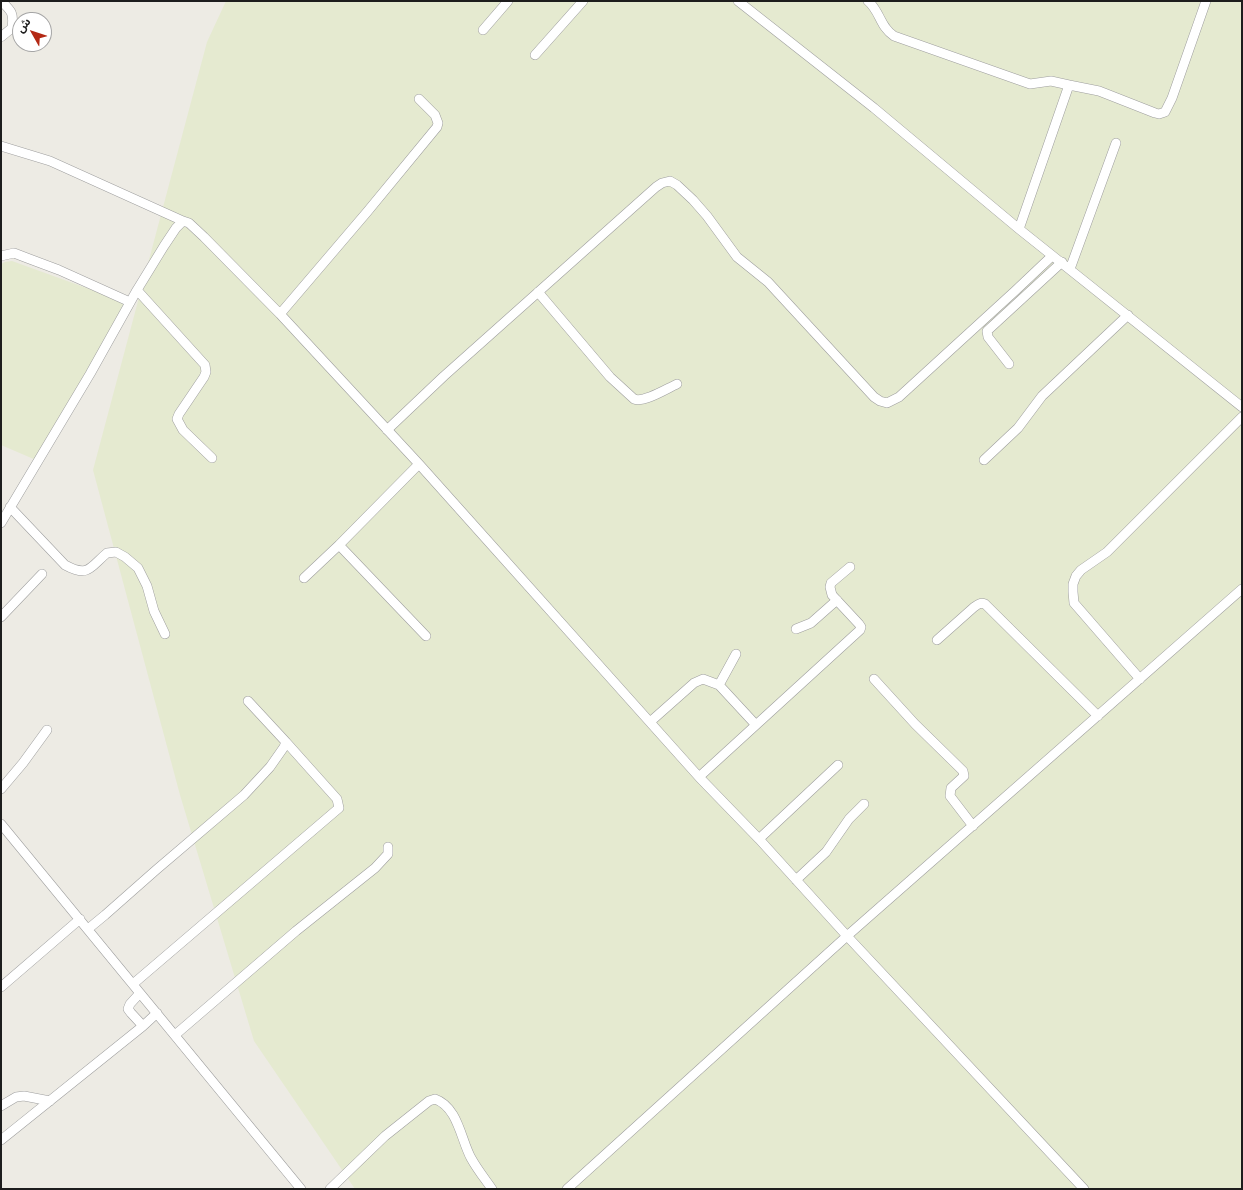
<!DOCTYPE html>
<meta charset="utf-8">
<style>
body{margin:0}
#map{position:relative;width:1243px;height:1190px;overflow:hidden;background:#edebe4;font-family:"Titillium Web","Noto Sans Arabic",sans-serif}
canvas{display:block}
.frame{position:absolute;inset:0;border:2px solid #1d1d1d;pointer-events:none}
.north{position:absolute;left:12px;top:12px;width:40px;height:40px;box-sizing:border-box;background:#fff;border:1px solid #a5a5a5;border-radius:50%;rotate:309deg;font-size:11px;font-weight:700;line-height:16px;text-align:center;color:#1d1d1d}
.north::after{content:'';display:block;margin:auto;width:14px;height:18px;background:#b42915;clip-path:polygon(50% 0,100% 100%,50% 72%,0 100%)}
</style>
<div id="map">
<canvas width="1243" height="1190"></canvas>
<div class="frame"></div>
<div class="north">ش</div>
</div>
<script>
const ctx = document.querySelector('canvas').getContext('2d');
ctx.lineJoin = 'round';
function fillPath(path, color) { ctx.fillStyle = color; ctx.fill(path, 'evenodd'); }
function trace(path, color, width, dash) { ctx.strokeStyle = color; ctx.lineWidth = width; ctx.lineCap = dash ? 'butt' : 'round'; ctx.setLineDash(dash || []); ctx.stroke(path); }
fillPath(new Path2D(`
 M226,1h1016v1188h-887l-101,-148 -74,-246 -87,-325 114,-428z
 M12,261l116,42 -92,157 -35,-15v-181l4,-2z`), '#e5ead0');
const minor = new Path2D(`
 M1,1c11,10 13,13 11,27l-11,9
 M738,1l136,107 145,121 223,178
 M868,1c12,10 12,26 26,35l136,48 21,-3 18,4
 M483,30l25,-29
 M535,55l48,-54
 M1,146l49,15 133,60
 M1019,229l50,-144 30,6 56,22 4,1 6,-2 7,-14 34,-97
 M1,256l13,-3 13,5 32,12 71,32
 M1070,269l46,-126
 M137,290l68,75 1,7 -2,5 -25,37 -2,5 6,11 29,28
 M538,292l72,85 24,22c10,4 32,-10 43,-15
 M280,314l87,-102 70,-85 1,-4 -3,-8 -16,-16
 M1009,364l-21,-27 -1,-6 75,-69
 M387,430l57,-54 212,-189 6,-4 8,-2 7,4 16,15 14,16 30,41 31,25 106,115 6,4 7,2 12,-6 116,-106 37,-35
 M984,460l34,-32 24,-32 86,-81
 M10,507l55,58c24,13 25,2 42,-12l9,-1 9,5 13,11 9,18 7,25 11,23
 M1,523l89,-149 47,-84 27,-44 12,-18 7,-7 6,2 15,14 76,77 139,150 280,313 60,62 88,97 237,253
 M339,545l87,91
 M304,578l35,-33 80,-81
 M1,617l41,-43
 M796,629l15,-6 26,-23
 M937,640l36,-32c4,-3 7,-6 12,-4l113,112
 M874,679l41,45 48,47 1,5 -13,12 -1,8 23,30
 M1140,679l-66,-76 -1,-11v-8l3,-8 5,-6 26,-18 135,-135
 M719,685l17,-31
 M650,722l44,-39 9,-4 16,6 37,40
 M699,777l161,-147 1,-3 -2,-3 -27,-29 -2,-8 1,-4 19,-16
 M1,789l22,-26 24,-33
 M1,824l300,365
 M759,839l79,-74
 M796,880l30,-28 23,-33 15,-15
 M88,929l17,-14 51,-45 88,-75 26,-28 14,-20 2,-5 -38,-41
 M133,984l206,-176 -2,-9 -51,-57
 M1,987l79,-68
 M140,993l-10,11 -2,5 3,4 12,13
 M175,1035l121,-104 79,-63 13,-14v-7
 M1,1106l15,-9 8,-1 26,5
 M1,1140l142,-114 14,-13
 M330,1189l55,-53 44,-35 6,-2c23,8 26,41 36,59 6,11 14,21 21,31
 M567,1189l280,-253 395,-347`);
trace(minor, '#9e9e9e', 10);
trace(minor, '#fff', 9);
</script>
